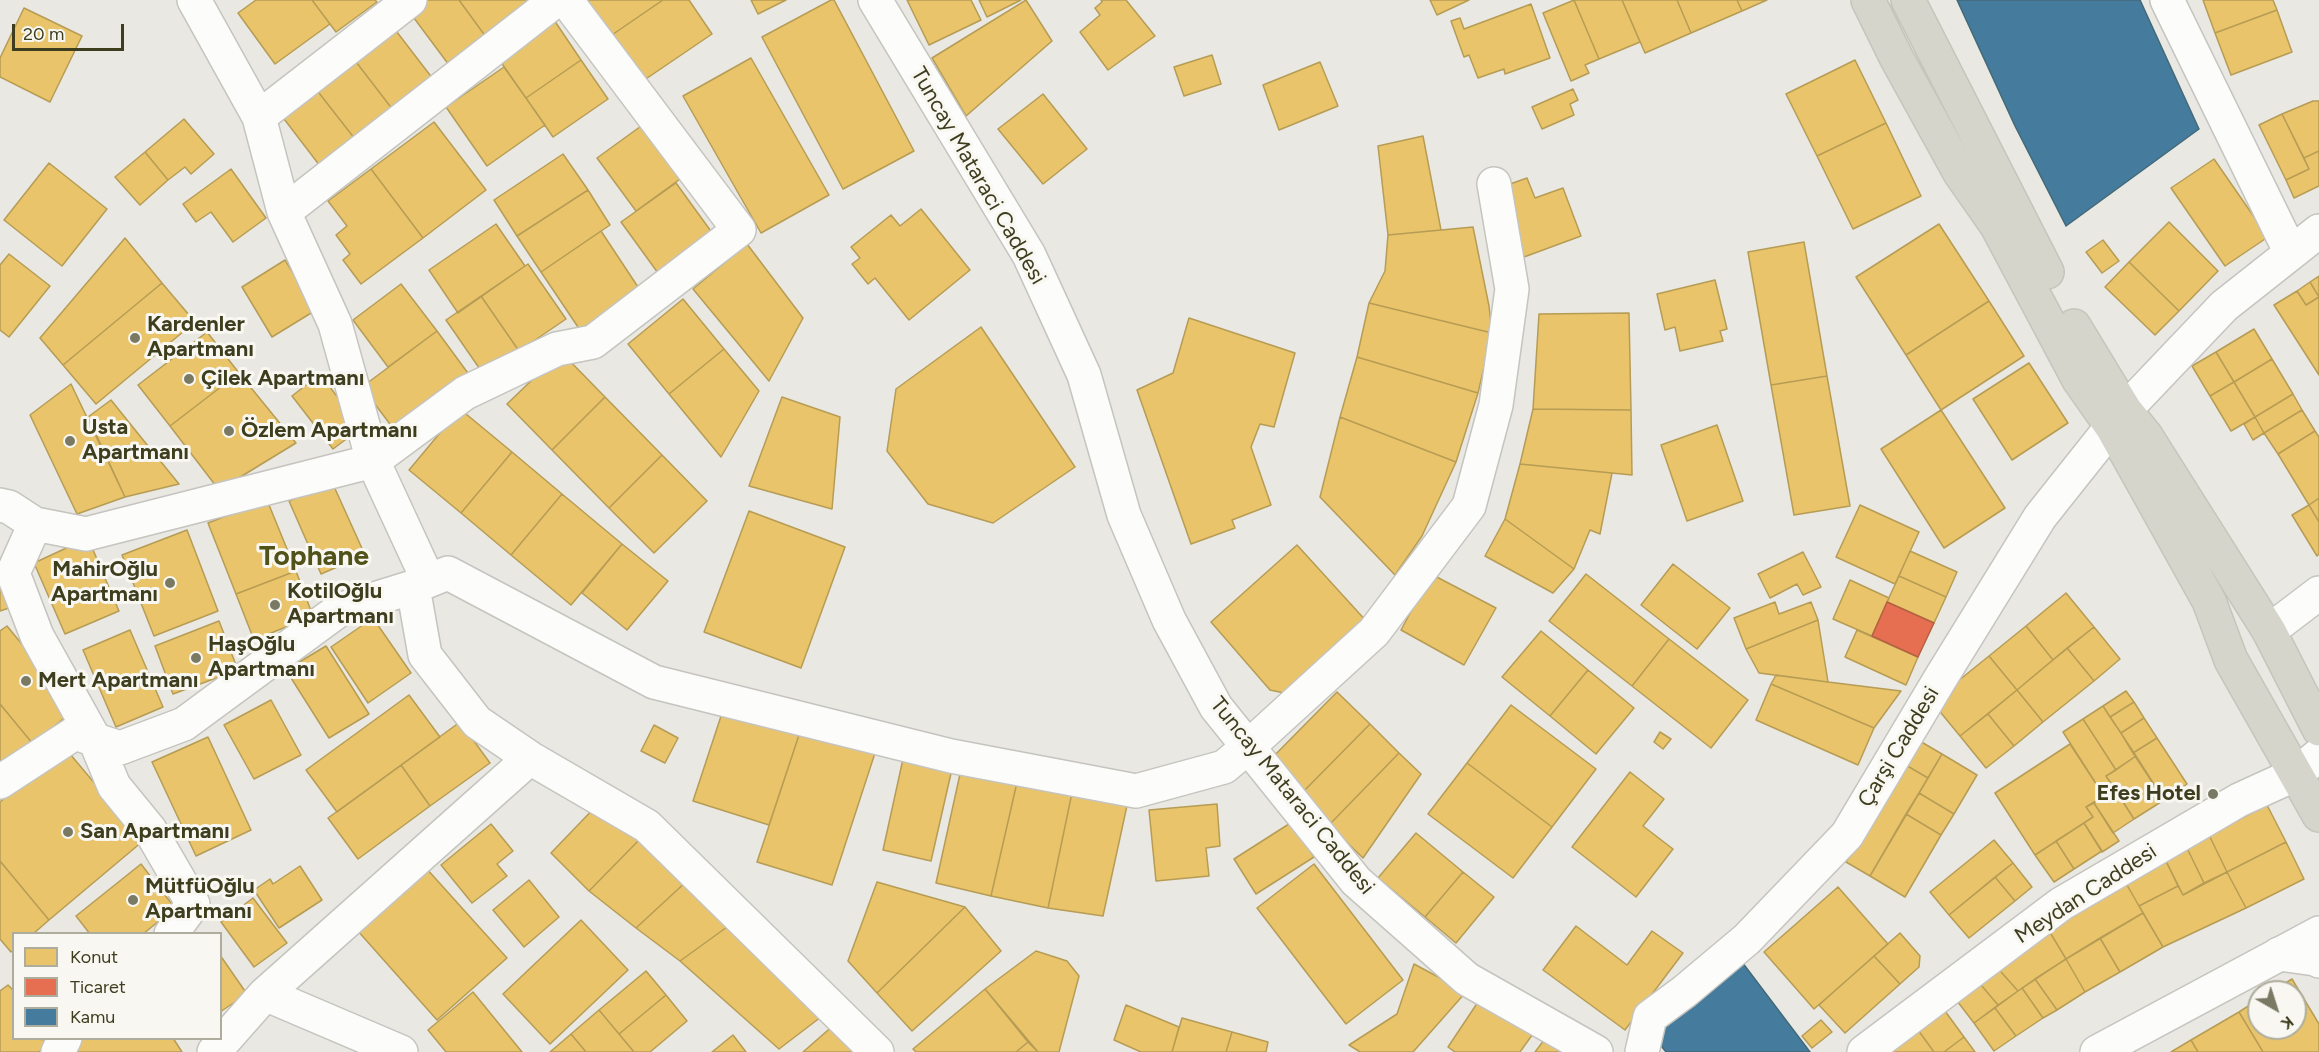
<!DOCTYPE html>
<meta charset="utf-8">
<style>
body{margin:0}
#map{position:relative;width:2319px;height:1052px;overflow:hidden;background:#e9e8e3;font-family:Figtree,sans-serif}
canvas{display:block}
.legend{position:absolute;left:12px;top:932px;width:210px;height:108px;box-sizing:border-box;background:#f8f7f1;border:2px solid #aead9d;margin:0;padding:8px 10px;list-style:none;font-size:18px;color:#3e3e1f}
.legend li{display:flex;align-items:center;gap:12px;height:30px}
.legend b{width:30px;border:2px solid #aead9d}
.north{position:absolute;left:2247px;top:980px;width:60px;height:60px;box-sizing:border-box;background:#f8f7f1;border:2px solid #aead9d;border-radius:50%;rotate:141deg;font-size:16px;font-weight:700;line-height:24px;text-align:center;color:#3e3e1f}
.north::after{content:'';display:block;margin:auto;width:21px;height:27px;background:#7a7a64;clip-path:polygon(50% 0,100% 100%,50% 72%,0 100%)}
.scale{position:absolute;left:12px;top:24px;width:112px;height:27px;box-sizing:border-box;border:3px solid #3e3e1f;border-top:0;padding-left:8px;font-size:18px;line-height:21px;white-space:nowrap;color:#3e3e1f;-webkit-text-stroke:4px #f8f7f1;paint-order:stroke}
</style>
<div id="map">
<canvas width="2319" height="1052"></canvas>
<ul class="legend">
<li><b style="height:16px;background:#e9c46a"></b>Konut</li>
<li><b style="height:16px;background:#e76f51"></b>Ticaret</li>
<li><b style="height:16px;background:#457b9d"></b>Kamu</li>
</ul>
<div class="north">K</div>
<div class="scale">20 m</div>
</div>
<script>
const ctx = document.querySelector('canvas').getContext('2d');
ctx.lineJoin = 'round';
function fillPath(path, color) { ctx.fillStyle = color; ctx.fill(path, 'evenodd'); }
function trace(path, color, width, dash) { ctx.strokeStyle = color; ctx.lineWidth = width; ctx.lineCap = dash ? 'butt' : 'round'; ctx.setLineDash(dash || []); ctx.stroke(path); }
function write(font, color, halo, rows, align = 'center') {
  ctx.font = font + ' Figtree,sans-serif'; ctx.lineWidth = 6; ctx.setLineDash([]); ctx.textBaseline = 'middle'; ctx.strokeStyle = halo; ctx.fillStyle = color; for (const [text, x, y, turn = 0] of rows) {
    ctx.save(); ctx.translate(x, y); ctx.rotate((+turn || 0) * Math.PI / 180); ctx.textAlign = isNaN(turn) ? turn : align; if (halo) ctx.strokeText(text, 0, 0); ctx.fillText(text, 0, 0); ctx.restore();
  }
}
const homes = new Path2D(`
 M256,0h56l18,24 -55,40 -37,-51z
 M312,0h63l2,2 -41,30z
 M421,0h38l27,37 -37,28 -41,-55z
 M459,0h76l-49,37z
 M579,0h84l-57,39z
 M663,0h26l23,34 -75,51 -31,-46z
 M751,0h35l-28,14z
 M831,0h3l80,151 -71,38 -81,-152z
 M907,0h64l10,20 -52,25z
 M979,0h42l-34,17z
 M1026,0l26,41 -86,75 -34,-58z
 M1101,0h25l29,36 -47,34 -28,-38 20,-17 -5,-7 7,-6z
 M1430,0h39l-32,15z
 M1574,0l25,59 -14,6 4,8 -18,8 -28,-68z
 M1574,0h48l18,42 -41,17z
 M1622,0h55l14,33 -46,20z
 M1677,0h60l5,11 -51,22z
 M1737,0h30l-25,11z
 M2203,0h70l4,10 -62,23z
 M1531,4l19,54 -45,16 -1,-5 -26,9 -9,-23 -5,2 -13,-36 9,-3 4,11z
 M24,8l58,28 -32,66 -50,-25v-19z
 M2277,10l15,42 -61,23 -16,-42z
 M554,20l27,40 -55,38 -28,-40z
 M390,23l43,56 -40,31 -43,-56z
 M350,54l43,56 -38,29 -43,-55z
 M1212,55l9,29 -37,12 -10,-29z
 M751,58l78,137 -68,38 -78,-137z
 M581,60l27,39 -55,38 -27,-39z
 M1855,60l31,63 -69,33 -31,-62z
 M1320,62l18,44 -59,24 -16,-45z
 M504,67l41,58 -58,41 -41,-59z
 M312,84l43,55 -35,27 -42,-55z
 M1573,89l5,11 -8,4 4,11 -32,14 -10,-22z
 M1043,94l44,55 -44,35 -45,-55z
 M2313,101h6v50l-15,7 -22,-44z
 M2282,114l27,55 -23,11 -27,-55z
 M184,119l30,35 -23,20 -6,-7 -17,13 -23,-28z
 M648,121l39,53 -51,37 -39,-53z
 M434,122l52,68 -63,48 -52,-69z
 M1886,123l35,73 -68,33 -36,-73z
 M1423,136l18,94 -53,5 -10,-89z
 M2319,151v35l-25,12 -8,-18 23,-11 -5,-11z
 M145,152l23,28 -28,25 -25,-28z
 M563,154l25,36 -71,46 -23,-36z
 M2214,159l54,78 -43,29 -54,-78z
 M49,163l58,46 -45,57 -58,-46z
 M231,169l35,49 -33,24 -22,-30 -15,10 -13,-18z
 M371,169l52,69 -62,46 -18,-24 7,-6 -14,-19 11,-9 -19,-25z
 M1527,178l8,20 28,-10 18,48 -57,21 -25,-69z
 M676,183l37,51 -55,39 -37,-51z
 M588,190l22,35 -69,47 -24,-36z
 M921,209l49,61 -61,50 -34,-42 -7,6 -16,-20 8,-6 -9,-11 40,-32 9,11z
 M2169,222l49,49 -39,40 -50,-49z
 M496,224l29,42 -67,47 -29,-43z
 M1939,224l50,77 -83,54 -50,-78z
 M1473,227l16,79 3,27 -123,-30 16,-32 3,-36z
 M601,231l39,59 -60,40 -39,-58z
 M125,238l37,45 -99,82 -23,-27z
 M2103,240l16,21 -17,12 -16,-21z
 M1804,242l23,134 -56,9 -23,-133z
 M747,244l56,74 -34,63 -76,-92z
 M9,254l41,32 -41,51 -9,-7v-65z
 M285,260l31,50 -44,27 -30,-50z
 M2129,262l50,49 -24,24 -50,-48z
 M528,264l38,55 -47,32 -38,-55z
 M2319,276v21l-9,-15z
 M1715,280l12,49 -7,2 3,10 -43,10 -5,-24 -10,3 -8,-36z
 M2310,282l9,15 -13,8 -9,-14z
 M162,283l33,39 -99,82 -33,-39z
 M401,284l36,47 -49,36 -35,-47z
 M2297,291l9,14 13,-8v78l-45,-70z
 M481,296l38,55 -35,24 -38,-55z
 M683,299l41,50 -55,45 -41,-50z
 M1989,301l35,55 -83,54 -35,-55z
 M1369,303l123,30 -14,60 -121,-36z
 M1629,313l2,97 -98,-1 6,-95z
 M1189,318l106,35 -21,74 -14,-3 -9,23 20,58 -39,15 3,8 -44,16 -54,-154 36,-17z
 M981,327l94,140 -82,56 -65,-19 -41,-53 9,-62z
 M2254,329l18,30 -38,23 -18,-30z
 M437,331l36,49 -74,56 -37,-49z
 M207,332l32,41 -69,53 -32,-41z
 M724,349l35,42 -38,66 -52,-63z
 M561,352l44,45 -53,53 -45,-46z
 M2216,352l18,30 -24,14 -18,-30z
 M1357,357l121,36 -22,69 -116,-45z
 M2272,359l21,35 -38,23 -21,-35z
 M2029,363l39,60 -56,37 -39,-61z
 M239,373l57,70 -77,47 -49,-64z
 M320,374l41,54 -28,21 -41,-53z
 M1827,376l23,130 -56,9 -23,-130z
 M2234,382l21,35 -24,14 -21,-35z
 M71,384l54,113 -48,17 -47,-99z
 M2293,394l9,16 -38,23 -9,-16z
 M605,397l57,58 -53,53 -57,-58z
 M782,397l58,20 -8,92 -83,-23z
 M111,400l33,41 35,43 -54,13 -37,-80z
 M460,409l52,43 -51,61 -52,-43z
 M1533,409l98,1 1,65 -112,-11z
 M1941,410l64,98 -61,40 -63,-99z
 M2302,410l13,21 -37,23 -14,-21z
 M1340,417l116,45 -34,74 -27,39 -75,-78z
 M2255,417l9,16 -11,7 -9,-16z
 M1717,425l26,76 -56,20 -26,-76z
 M2315,431l4,6v61l-10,7 -31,-51z
 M512,452l50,42 -51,61 -50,-42z
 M662,455l45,46 -53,52 -45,-45z
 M1520,464l92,9 -12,61 -10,-4 -16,39 -69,-50z
 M332,482l33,73 -44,19 -32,-73z
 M562,494l60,50 -51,61 -60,-50z
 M2319,498v24l-10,-17z
 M267,500l29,71 -60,23 -28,-71z
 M1860,505l59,27 -24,52 -59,-27z
 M2309,505l10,17v32l-2,2 -25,-41z
 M749,511l96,36 -44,121 -97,-36z
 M1505,519l69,50 -21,24 -68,-37z
 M187,530l31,81 -64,25 -32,-81z
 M88,538l31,73 -54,23 -31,-71z
 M622,544l46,37 -41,49 -45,-37z
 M1297,545l71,78 -79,71 -19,-4 -59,-68z
 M1910,551l47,21 -11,25 -47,-21z
 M1803,552l18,35 -18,8 -6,-11 -27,14 -12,-24z
 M1673,564l57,44 -33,41 -56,-44z
 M296,571l17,45 -59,24 -18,-46z
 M1431,574l65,34 -32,57 -63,-35z
 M1586,574l83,65 -37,47 -83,-65z
 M1899,576l47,21 -12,26 -47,-21z
 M0,577l12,30 -12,4z
 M1850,580l39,18 -17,38 -39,-17z
 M2066,593l28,34 -41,33 -27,-34z
 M1775,602l4,12 32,-12 7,18 -72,29 -12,-31z
 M373,618l38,55 -43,30 -37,-56z
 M1818,620l10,62 -69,-9 -13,-24z
 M219,621l19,49 -65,24 -18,-48z
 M7,626l68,83 -42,35 -33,-40v-73z
 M2026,626l27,34 -36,30 -28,-34z
 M2094,627l26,32 -26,22 -27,-33z
 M130,630l33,77 -47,20 -33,-77z
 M1857,630l61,27 -12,28 -61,-28z
 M1541,631l47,39 -38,46 -48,-39z
 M1669,639l79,61 -37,48 -79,-62z
 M326,646l43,68 -40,24 -43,-68z
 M2067,648l27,33 -51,41 -26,-32z
 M1989,656l28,34 -57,46 -28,-34z
 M1588,670l46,38 -38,46 -46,-38z
 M1776,675l52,7 73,9 -27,37 -103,-44z
 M1771,684l103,44 -16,37 -102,-45z
 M2017,690l26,32 -29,24 -26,-32z
 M2126,691l8,11 -24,15 -7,-11z
 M1337,692l33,32 -71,72 -33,-32z
 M409,695l31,42 -103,75 -31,-42z
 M271,700l30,55 -47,24 -30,-54z
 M2134,702l10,16 -23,15 -11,-16z
 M0,704l33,40 -33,27z
 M725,704l76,25 -32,96 -76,-24z
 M1511,705l85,64 -44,58 -85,-64z
 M2103,706l33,50 -20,14 -33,-51z
 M1988,714l26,32 -28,22 -26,-32z
 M2144,718l13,20 -24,15 -12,-20z
 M2083,719l33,51 -10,6 9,13 -11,7 -41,-64z
 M460,722l30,41 -60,43 -29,-41z
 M1370,724l29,29 -70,72 -30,-29z
 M654,725l24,13 -13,25 -24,-12z
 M801,729l74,24 -43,132 -75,-23z
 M1660,732l11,7 -8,10 -9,-7z
 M208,737l43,93 -55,26 -44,-94z
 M2157,738l30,46 -23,16 -31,-47z
 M1918,740l24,14 -14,24 -24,-14z
 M2070,744l34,52 -18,11 7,10 -58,38 -40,-62z
 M65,748l78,93 -94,79 -49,-59v-59z
 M1399,753l22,21 -58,84 -34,-33z
 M1942,754l35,21 -23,39 -35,-21z
 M2136,756l28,44 -30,19 -28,-43z
 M903,759l49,10 -21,92 -48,-11z
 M1467,763l85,64 -39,51 -85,-64z
 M1904,764l24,14 -58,98 -24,-14z
 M401,765l29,41 -72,53 -30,-41z
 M962,765l56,13 -27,118 -55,-13z
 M1630,772l34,27 -21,27 30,23 -37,48 -64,-50z
 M1018,778l55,10 -25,120 -57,-12z
 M1073,788l55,13 -25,115 -55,-8z
 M2115,789l19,30 -21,14 -19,-30z
 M1919,793l35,21 -13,21 -35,-21z
 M601,801l40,37 -52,53 -38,-38z
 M2094,803l25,38 -17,11 -18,-29 9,-6 -7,-10z
 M1217,804l3,42 -14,2 3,28 -53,5 -7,-71z
 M2267,805l19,37 -59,30 -18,-37z
 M1906,814l35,21 -36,62 -35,-21z
 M1292,822l22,35 -58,37 -22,-35z
 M2084,823l18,28 -28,18 -18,-28z
 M491,824l22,27 -16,13 10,12 -35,27 -31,-38z
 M1416,833l47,39 -38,45 -47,-39z
 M2209,835l18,37 -23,11 -18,-37z
 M641,838l47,42 -52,48 -47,-37z
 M1994,840l19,23 -64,52 -19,-23z
 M2056,841l18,28 -20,13 -19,-27z
 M2286,842l18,37 -58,29 -19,-36z
 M2186,846l18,37 -21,12 -19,-38z
 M2164,857l14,29 -39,20 -16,-28z
 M0,861l49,59 -16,14h-19v16l-3,2 -11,-13z
 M2013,863l19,24 -17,14 -20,-24z
 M141,864l34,44 -32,26h-53l-14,-18z
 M1314,864l89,116 -57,44 -89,-116z
 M300,866l22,34 -43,28 -25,-38 16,-11 3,5z
 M426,868l81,90 -70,62 -80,-90z
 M1463,872l31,25 -38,46 -31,-26z
 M2227,872l19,36 -83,39 -24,-41 39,-20 5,9z
 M1995,877l20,24 -46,37 -20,-23z
 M2123,878l20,35 -77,46 -21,-35z
 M529,880l30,37 -35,30 -31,-37z
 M688,880l46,42 -54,39 -44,-33z
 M877,882l88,25 -88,86 -29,-32z
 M1838,887l50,57 -74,65 -50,-57z
 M253,898l34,45 -33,24 -33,-45z
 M965,907l36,44 -89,80 -35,-38z
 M2143,913l20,34 -43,25 -20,-34z
 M581,920l47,50 -78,74 -47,-50z
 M734,922l87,95 -42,32 -99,-88z
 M2045,924l21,35 -48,32 -24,-27z
 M1576,926l51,39 25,-34 31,22 -58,77 -82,-60z
 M1900,933l20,23 -1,11 -19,17 -26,-28z
 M2100,938l20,34 -35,20 -19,-33z
 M1036,951l31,10 12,15 -20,76h-21l-53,-63z
 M220,955l27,39 -27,18z
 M1874,956l26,28 -55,49 -26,-28z
 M2066,959l19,33 -28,18 -22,-31z
 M1414,964l52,28 -53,60h-53l-11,-7 48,-31z
 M1994,964l24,27 -20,14 -22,-26z
 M646,971l20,24 -47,39 -20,-24z
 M1976,979l22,26 -24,18 -20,-26z
 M2035,979l22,31 -14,8 -21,-30z
 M2292,979l27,45v28h-56l-24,-40 20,-13v29h36v-36h-24z
 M8,985l6,6v47l39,2 -14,12h-39v-61z
 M2022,988l21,30 -27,18 -21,-28z
 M985,989l43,53 -12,10h-100l-3,-3z
 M473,992l49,60h-76l-18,-22z
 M666,995l21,26 -37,31h-16l-15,-18z
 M1482,996l53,35 -15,21h-65l-7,-5z
 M1126,1005l53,22 -7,25h-31l-27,-12z
 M1995,1008l21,28 -22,15 -20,-28z
 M599,1010l35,42h-48l-15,-18z
 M1945,1011l19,26 -20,15h-10l-16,-22z
 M2239,1012l24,40h-65l-7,-12z
 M1182,1018l50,14 -6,20h-54z
 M1821,1020l11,12 -20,16 -10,-12z
 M835,1024l24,28h-56z
 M1918,1030l16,22h-40l-2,-3z
 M1551,1031l30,21h-46z
 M1232,1032l36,10 -2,10h-40z
 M571,1034l15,18h-36z
 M733,1035l13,17h-34z
 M1964,1037l11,15h-31z
 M71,1038h102l9,14h-110z
 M2191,1040l7,12h-27z
 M1028,1042l10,10h-22z`);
fillPath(homes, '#e9c46a');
trace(homes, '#b69c54', 1.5);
const shops = new Path2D(`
 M1887,602l47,21 -16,34 -46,-21z`);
fillPath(shops, '#e76f51');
trace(shops, '#b46042', 1.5);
const public = new Path2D(`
 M1957,0h183l59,129 -133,97 -51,-100z
 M1742,962l68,90h-144l-16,-20z`);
fillPath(public, '#457b9d');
trace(public, '#436977', 1.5);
const pedestrian = new Path2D(`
 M2269,631l50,-38`);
const minor = new Path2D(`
 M194,0l65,117 25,95 51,112 38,137 55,119
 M875,0l154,255 55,120 40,140 45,105 47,87 140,174 111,98 129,73
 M2167,0l124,253
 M259,117l151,-117
 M284,212l272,-212
 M0,505l9,2 26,17 51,10 287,-73 92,-68 92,-44 36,-7 146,-112 -173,-230
 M35,524l-22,49 24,63 58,104 19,46 36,44 43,74 -22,30
 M0,782l75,-49 45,15 64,-24 155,-114 74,-23
 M2279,954l36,5 4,2
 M265,994l136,58
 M58,1052l7,-14
 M214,1052l51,-58 265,-236
 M877,1052l-230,-226 -117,-68 -53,-36 -52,-67 -12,-68 35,-14 206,109 297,74 185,35 88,-24 24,-20 126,-115 95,-126 27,-101 16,-116 -18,-105
 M1642,1052l8,-35 35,-26 62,-52 100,-104 93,-156 100,-162 85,-107 99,-104 95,-75
 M1864,1052l197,-148 178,-104 57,-26 23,-19`);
const tertiary = new Path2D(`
 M2097,1052l222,-119`);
const primary = new Path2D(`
 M1868,0l28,57 64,116 37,53 82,154 33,47 97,174 22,59 88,155
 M1908,0l139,272
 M2074,326l51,84 21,26 123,195 50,98`);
trace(pedestrian, '#c5c4bf', 36);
trace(minor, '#c5c4bf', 36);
trace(tertiary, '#c5c4bf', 36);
trace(primary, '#c5c5bb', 36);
trace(pedestrian, '#fcfcfb', 33);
trace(minor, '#fcfcfb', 33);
trace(tertiary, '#fcfcfb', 33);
trace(primary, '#d5d5cc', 33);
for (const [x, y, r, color] of [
 [135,338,6,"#7a7a64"],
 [189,379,6,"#7a7a64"],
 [229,431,6,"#7a7a64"],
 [70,441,6,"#7a7a64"],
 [170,583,6,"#7a7a64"],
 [275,605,6,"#7a7a64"],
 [196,658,6,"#7a7a64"],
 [26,681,6,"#7a7a64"],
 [2213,794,6,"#7a7a64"],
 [68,832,6,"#7a7a64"],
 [133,900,6,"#7a7a64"]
]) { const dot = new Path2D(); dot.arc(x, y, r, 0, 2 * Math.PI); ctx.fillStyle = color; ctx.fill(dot); trace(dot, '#f8f7f1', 2); }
write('22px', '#3e3e1f', '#f8f7f1', [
 ["Tuncay Mataraci Caddesi",978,176,60],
 ["Çarşi Caddesi",1899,747,-59],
 ["Tuncay Mataraci Caddesi",1292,796,51],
 ["Meydan Caddesi",2086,894,-33]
]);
write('bold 22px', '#3e3e1f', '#f8f7f1', [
 ["Kardenler",147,325],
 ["Apartmanı",147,350],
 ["Çilek Apartmanı",201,379],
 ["Usta",82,428],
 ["Apartmanı",82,453],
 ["Özlem Apartmanı",241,431],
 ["MahirOğlu",158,570,"right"],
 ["Apartmanı",158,595,"right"],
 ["KotilOğlu",287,592],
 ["Apartmanı",287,617],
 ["HaşOğlu",208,645],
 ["Apartmanı",208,670],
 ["Mert Apartmanı",38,681],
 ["Efes Hotel",2201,794,"right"],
 ["San Apartmanı",80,832],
 ["MütfüOğlu",145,887],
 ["Apartmanı",145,912]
], 'left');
write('bold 28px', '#505219', '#f8f7f1', [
 ["Tophane",314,557]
]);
</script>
